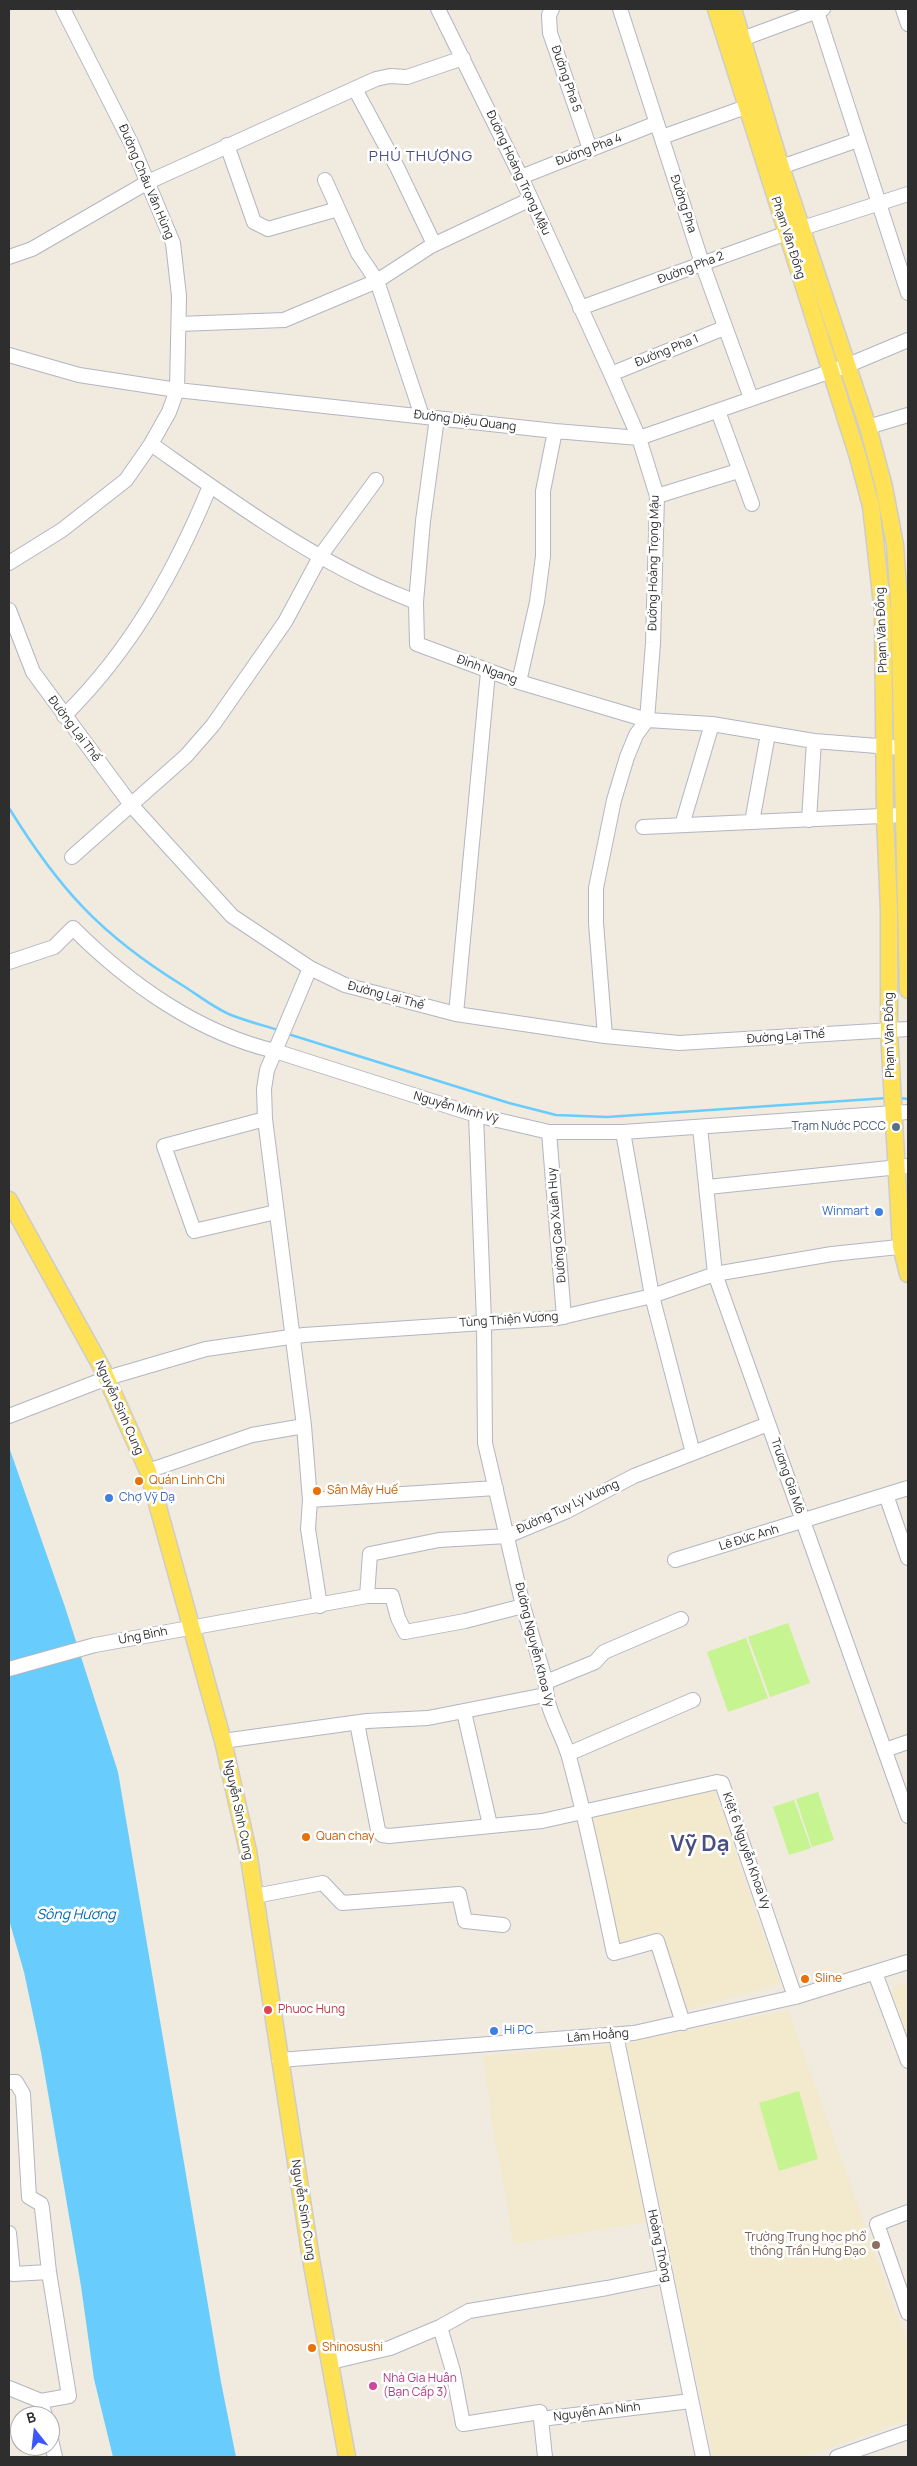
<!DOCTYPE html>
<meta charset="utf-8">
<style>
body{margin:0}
#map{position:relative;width:917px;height:2466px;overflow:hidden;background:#f0eadf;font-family:Manrope,sans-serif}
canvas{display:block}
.frame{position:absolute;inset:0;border:10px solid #2e2e2e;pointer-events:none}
.north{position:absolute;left:10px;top:2406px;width:50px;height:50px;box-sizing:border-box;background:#fff;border:1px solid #ababab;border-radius:50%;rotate:344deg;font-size:14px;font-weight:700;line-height:20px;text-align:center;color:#2e2e2e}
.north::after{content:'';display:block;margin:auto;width:18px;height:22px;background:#3d57ff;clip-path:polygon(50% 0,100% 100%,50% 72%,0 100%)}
</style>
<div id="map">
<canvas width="917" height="2466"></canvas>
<div class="frame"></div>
<div class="north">B</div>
</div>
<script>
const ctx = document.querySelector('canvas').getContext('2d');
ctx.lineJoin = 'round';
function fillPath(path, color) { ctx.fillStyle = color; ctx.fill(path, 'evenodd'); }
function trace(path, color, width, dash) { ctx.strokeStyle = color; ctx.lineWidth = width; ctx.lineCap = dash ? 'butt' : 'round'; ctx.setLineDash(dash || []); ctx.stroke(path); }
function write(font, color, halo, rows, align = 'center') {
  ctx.font = font + ' Manrope,sans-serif'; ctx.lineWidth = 5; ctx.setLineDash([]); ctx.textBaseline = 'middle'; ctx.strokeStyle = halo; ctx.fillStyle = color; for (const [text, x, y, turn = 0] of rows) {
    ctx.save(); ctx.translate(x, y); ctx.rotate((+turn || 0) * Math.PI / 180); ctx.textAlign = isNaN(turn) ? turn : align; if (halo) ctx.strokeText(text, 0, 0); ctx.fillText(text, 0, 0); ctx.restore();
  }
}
fillPath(new Path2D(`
 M715,1790l65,194 -94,26 -25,-77 -42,12 -28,-126z
 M908,1982v57l-16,-45 2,-7z
 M788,2010l120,335v75l-106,37h-89l-87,-414z
 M611,2045l35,177 -132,22 -21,-117 -10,-71z`), '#f3e9cd');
fillPath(new Path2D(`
 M788,1623l22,60 -40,14 -22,-60z
 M746,1638l22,60 -40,14 -21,-60z
 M818,1792l16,48 -22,7 -16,-48z
 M794,1800l17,48 -22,7 -16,-48z
 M799,2091l19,68 -39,12 -20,-68z`), '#c5f491');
fillPath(new Path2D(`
 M9,1447l56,160 53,165 103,610 15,75h-123l-19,-78 -13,-93 -40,-234 -17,-80 -15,-52z`), '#68cdfc');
trace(new Path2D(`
 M9,808c50,81 92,127 173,177 16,10 32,23 49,30 15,6 31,10 47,15
 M288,1034l221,69 47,12 51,2 280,-19
 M900,1098l8,1`), '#68cdfc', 2.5);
const minor = new Path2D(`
 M438,9l83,168 90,197 28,64 18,58 -4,147 -6,77 -11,15 -9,22 -13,43 -18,88v35l9,113
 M552,9l-3,6 1,18 40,116
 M620,9l82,254 49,135
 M816,9l92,284
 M903,9l5,15
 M742,39l81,-30
 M355,89l42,78 37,77
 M662,137l95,-34
 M227,145l27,77 14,7 70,-20
 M781,167l77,-27
 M521,177l136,-54
 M325,180l33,73 19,28 45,135
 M9,257l23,-8 116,-67 228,-103 14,-3 17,1 56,-19
 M580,308l207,-75 121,-39
 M179,324l105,-4 93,-39 54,-35 100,-47
 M9,355l70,20 98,15 378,41 84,7 207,-72 62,-26
 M611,374l113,-46
 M718,411l34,93
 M868,427l40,-12
 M151,444c67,47 142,102 216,137 16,8 32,14 49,21l1,42 102,38 128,38 65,4 102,17 89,7
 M657,496l81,-25
 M9,563l53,-33 64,-50 25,-36 18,-32 8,-22 2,-94 -6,-53 -42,-100 -68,-134
 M416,602l7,-81 14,-103
 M9,610l24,62 99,134 100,110 78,52 35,17 111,29 149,22 74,7 229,-14
 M519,682l18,-80 6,-46v-65l12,-60
 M64,716c67,-66 111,-145 146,-230
 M809,820l5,-79
 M752,822l16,-88
 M682,825l30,-101
 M643,827l260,-12
 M72,857l114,-101 27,-31 72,-103 36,-67 55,-75
 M9,962l45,-15 19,-19c55,55 125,105 202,123l201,64 73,17h74l285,-20
 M310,968l-43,102 -3,19 1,30 39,307 6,74 -2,29 12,77
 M456,1014l32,-342
 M476,1115l8,207 1,121 38,163 23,76c-2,26 16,50 23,75 18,65 31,131 45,196l43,-12 26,82
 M265,1119l-101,27 30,85 82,-19
 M700,1127l15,147 193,542
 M549,1132l15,185
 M623,1132l29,164 41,157
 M708,1187l200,-21
 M9,1416l98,-38 99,-29 98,-14 254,-17 94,-22 63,-22 117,-20 76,-8
 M148,1471l104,-36 52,-9
 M886,1495l22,63
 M310,1500l186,-12
 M675,1560l233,-72
 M367,1596l3,-42 69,-14 68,-4 60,-25 67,-35 134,-52
 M9,1669l86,-24 272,-49h25l6,22 7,14 60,-11 58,-15
 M546,1682l49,-20 9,-10 77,-33
 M464,1712l26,113
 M357,1723l21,107 4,5 7,1 153,-15 175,-39 5,1 73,214
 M223,1741l144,-20 61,-3 117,-23
 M885,1750l23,-8
 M568,1754l125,-54
 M255,1896l68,-13 19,20 117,-9 6,27 38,4
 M875,1973l33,88
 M616,2035l87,422
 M279,2060l355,-27 161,-36 113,-35
 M9,2082h7l7,12 6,103 12,7 1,4 7,64 20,124 -28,5 -32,-13
 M908,2212l-31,12 31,89
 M9,2233l4,41 36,-2
 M440,2327l13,44 10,53 77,-12 1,7
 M331,2362l59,-14 50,-21 29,-16 138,-23 59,-12
 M41,2401l4,15
 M50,2435l5,22
 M545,2457l-4,-38 150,-18
 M837,2457l71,-25`);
const major = new Path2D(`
 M716,9l142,448 13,49 12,107 2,203 4,94v121l12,215 7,28
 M733,9l48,158 87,260 16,60 11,58 4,57 9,388
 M9,1200l93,168 46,103 75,270 25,110 63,408 36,198`);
trace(minor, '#b3b5c2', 16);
trace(major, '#cdcdcd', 19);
trace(minor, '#fff', 14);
trace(major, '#ffe155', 16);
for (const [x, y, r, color] of [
 [896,1127,5,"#5c6f8a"],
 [879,1212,5,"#3f7fe0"],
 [139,1481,5,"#e8710a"],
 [317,1491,5,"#e8710a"],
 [109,1498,5,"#3f7fe0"],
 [306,1837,5,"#e8710a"],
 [805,1979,5,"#e8710a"],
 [268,2010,5,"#e0444e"],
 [494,2031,5,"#3f7fe0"],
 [876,2245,5,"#8d6e63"],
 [312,2348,5,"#e8710a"],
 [373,2386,5,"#d1479c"]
]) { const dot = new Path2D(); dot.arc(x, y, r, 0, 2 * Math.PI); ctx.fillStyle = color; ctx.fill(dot); trace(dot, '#fff', 2); }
write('12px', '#2e2e2e', '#fff', [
 ["Đường Pha 5",566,79,71],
 ["Đường Pha 4",589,150,-21],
 ["Đường Hoàng Trọng Mậu",518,173,65],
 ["Đường Châu Văn Hùng",146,182,67],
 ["Đường Pha",683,204,72],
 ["Phạm Văn Đồng",788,238,72],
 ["Đường Pha 2",691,268,-21],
 ["Đường Pha 1",667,351,-22],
 ["Đường Diệu Quang",465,421,7],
 ["Đường Hoàng Trọng Mậu",654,563,-89],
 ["Phạm Văn Đồng",882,630,-92],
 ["Đình Ngang",487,670,20],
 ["Đường Lại Thế",74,729,53],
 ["Đường Lại Thế",386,996,15],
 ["Phạm Văn Đồng",890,1035,-91],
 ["Đường Lại Thế",786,1037,-4],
 ["Nguyễn Minh Vỹ",456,1108,16],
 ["Đường Cao Xuân Huy",557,1225,-95],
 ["Tùng Thiện Vương",509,1320,-4],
 ["Nguyễn Sinh Cung",119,1408,66],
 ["Trương Gia Mô",787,1476,71],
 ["Đường Tuy Lý Vương",568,1507,-25],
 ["Lê Đức Anh",749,1538,-17],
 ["Ưng Bình",143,1636,-11],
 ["Đường Nguyễn Khoa Vy",534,1645,76],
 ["Nguyễn Sinh Cung",238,1810,78],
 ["Kiệt 6 Nguyễn Khoa Vy",746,1851,71],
 ["Lâm Hoằng",598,2036,-5],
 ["Nguyễn Sinh Cung",303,2210,81],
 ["Hoàng Thông",659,2246,78],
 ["Nguyễn An Ninh",597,2412,-7]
]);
write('12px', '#4e5e75', '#fff', [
 ["Trạm Nước PCCC",886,1127]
], 'right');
write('12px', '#366cbe', '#fff', [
 ["Winmart",869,1212,"right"],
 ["Chợ Vỹ Dạ",119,1498],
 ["Hi PC",504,2031]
], 'left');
write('12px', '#c56008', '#fff', [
 ["Quán Linh Chi",149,1481],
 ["Sân Mây Huế",327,1491],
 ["Quan chay",316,1837],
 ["Sline",815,1979],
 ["Shinosushi",322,2348]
], 'left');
write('12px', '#be3a42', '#fff', [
 ["Phuoc Hung",278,2010]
], 'left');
write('12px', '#785e54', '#fff', [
 ["Trường Trung học phổ",866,2238],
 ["thông Trần Hưng Đạo",866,2252]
], 'right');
write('12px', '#b23c85', '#fff', [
 ["Nhà Gia Huân",383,2379],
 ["(Bạn Cấp 3)",383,2393]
], 'left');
write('italic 14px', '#006aaf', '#fff', [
 ["Sông Hương",76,1915]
]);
ctx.letterSpacing = '1px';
write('15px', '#484f85', '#fff', [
 ["PHÚ THƯỢNG",421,157]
]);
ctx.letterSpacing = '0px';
write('bold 22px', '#484f85', '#fff', [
 ["Vỹ Dạ",700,1845]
]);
</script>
